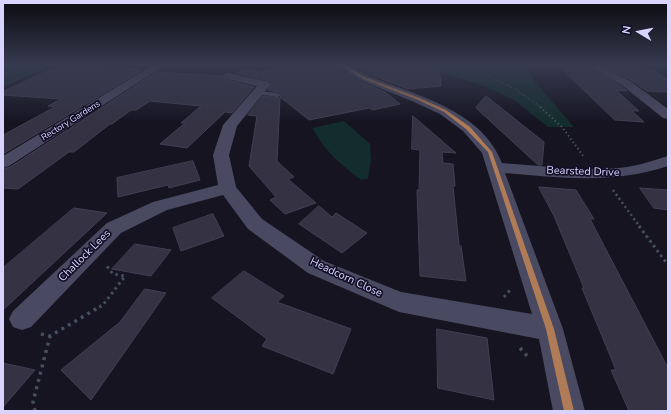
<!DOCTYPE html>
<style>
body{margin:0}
#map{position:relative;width:671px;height:414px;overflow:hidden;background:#161421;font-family:"Nunito Sans",sans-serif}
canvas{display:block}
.frame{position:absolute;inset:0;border:4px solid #d9d4ff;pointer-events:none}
.north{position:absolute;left:619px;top:12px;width:40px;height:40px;-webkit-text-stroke:3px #130f26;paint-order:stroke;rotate:280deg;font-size:11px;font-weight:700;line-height:16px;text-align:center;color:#d9d4ff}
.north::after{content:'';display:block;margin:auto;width:14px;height:18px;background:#d9d4ff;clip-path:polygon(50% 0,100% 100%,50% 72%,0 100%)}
</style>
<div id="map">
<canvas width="671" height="414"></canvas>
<div class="frame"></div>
<div class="north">N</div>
</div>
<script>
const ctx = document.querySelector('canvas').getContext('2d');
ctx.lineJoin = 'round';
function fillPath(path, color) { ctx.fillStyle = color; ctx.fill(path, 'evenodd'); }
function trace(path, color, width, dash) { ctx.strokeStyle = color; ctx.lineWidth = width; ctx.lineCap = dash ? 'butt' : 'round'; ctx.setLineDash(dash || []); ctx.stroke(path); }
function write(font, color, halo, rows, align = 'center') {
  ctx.font = font + ' "Nunito Sans",sans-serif'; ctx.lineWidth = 3.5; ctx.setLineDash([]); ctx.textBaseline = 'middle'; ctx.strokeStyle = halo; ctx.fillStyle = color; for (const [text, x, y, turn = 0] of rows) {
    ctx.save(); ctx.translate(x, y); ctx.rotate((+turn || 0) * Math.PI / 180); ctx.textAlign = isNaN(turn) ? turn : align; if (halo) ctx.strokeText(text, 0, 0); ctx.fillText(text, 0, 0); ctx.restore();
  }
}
fillPath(new Path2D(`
 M3,65h45l-45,21z
 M417,65h102l6,2 11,16 38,44h-26l-34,-27 -32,-15z
 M344,121l26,23 1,16 -3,19 -7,1c-23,-18 -34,-27 -49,-52z`), '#132c2d');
const building = new Path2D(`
 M61,65l78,4 -3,1 5,1 -138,83v-19l52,-28 -7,-1 13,-7 -58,-4v-3z
 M280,65h56l7,7 16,9 26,11 15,12 -27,6 -4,-2 -60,12 -29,-23 2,-2v-1l-4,-2 -10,-2 4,-6 -2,-3 -35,-8 11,-5 16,4z
 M352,65h87l2,21 -33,3 -39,-15z
 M558,65h27l36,21 6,5 -11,-1 23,21h-7l12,11 -29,-2z
 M602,65h38l4,3h7l17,12v12l-21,-1 -16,-11z
 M157,72l65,4 2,3 30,8 -22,26 -7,-1 -38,36 -27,-4 25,-21h-4l20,-17 -51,-5 -14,9h-5l-19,14h-2l-36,28h-5l-51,37 -15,-1v-19l7,-2z
 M263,96l17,2 -3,63 17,16 -6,2 28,24 -31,11 -15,-14 6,-3 -27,-31 8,-50 -9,-1z
 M486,96l58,46 -2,23h-4l-62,-57z
 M413,116l43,37 -14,-1 1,11 10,1 2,22h-2l6,59 2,1 5,35 -46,-5 -3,-86h2l1,-40 -8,-1z
 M193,161l7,19 -31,8 -1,-3 -50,12 -1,-19z
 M539,187l37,3 18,29h-4l78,149v43h-39l-18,-41h5l-34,-82h2l-30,-72z
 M640,188l28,2v20l-14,-2z
 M319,206l13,11 4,-4 31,20 -25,20 -43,-29z
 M74,208l33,5 -104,97v-42z
 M213,214l11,22 -43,15 -8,-23z
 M135,244l36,6 -20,26 -39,-7z
 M244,271l40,25 -7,6 74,27 -18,45 -71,-28 5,-7 -55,-41z
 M145,289l21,4 -75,107 -30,-30 59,-48z
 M437,329l50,9 7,62 -56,-12z
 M3,363l32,7 -32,37z`);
fillPath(building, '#343243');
trace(building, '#433f54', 1);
trace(new Path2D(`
 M465,65l50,24 27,19
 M3,86l47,-21`), '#44505f', 1.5, [1, 2]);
trace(new Path2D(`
 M540,107l22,20 22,30`), '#44505f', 2, [1.5, 2.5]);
trace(new Path2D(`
 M613,190l27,37`), '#44505f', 2.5, [2, 3]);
trace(new Path2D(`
 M639,226l29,39
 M504,297l7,-8
 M94,310l9,-5 22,-29 -12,-2 -7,-9`), '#44505f', 3, [2.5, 3.5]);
trace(new Path2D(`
 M41,334l9,2 46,-27
 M520,348l9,10
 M35,411l-2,-9 17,-66`), '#44505f', 3.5, [3, 4.5]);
fillPath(new Path2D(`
 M258,91l20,2 3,2 -3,2 -22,-3v-2z`), '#4a4962');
fillPath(new Path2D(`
 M153,65h12l-156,101 -6,2v-12z
 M337,65c3,0 9,-1 12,0 3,1 5,4 8,5 7,4 15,7 22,10 44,17 104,33 123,83 41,3 83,9 125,4 14,-2 27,-7 41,-11v10c-54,18 -107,12 -163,7l58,156 22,82h-32l-14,-72 -140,-27 -91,-39 -60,-44 -25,-34 -56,15 -46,23 -90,94 -9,3 -9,-3 -4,-8 4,-8 94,-88 46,-21 65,-17 -5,-30 10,-30 34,-39 -33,-8 -1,-2 1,-2 4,-1 41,9 2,2 -34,42 -8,29 7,32 26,32 62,42 77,31 131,22 -50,-161 -19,-22 -23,-17 -26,-12 -54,-22 -16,-9z
 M586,65h13l31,16 38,28v10l-5,-1 -41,-33z`), '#4a4962');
fillPath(new Path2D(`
 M340,65h4l21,12 55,21 26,12 24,17 22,25 62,177 20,82h-10l-18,-82 -58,-177 -22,-23 -22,-17 -26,-12 -55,-21z`), '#b07c57');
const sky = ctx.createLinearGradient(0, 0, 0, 123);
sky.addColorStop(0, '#0c0b12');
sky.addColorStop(0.53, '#363a4e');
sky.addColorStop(1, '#363a4e00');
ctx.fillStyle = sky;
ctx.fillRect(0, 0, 671, 123);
write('9px', '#d9d4ff', '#130f26', [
 ["Rectory Gardens",71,121,-32]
]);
write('11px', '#d9d4ff', '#130f26', [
 ["Bearsted Drive",583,172,2],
 ["Challock Lees",85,256,-45],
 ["Headcorn Close",346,278,25]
]);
</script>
